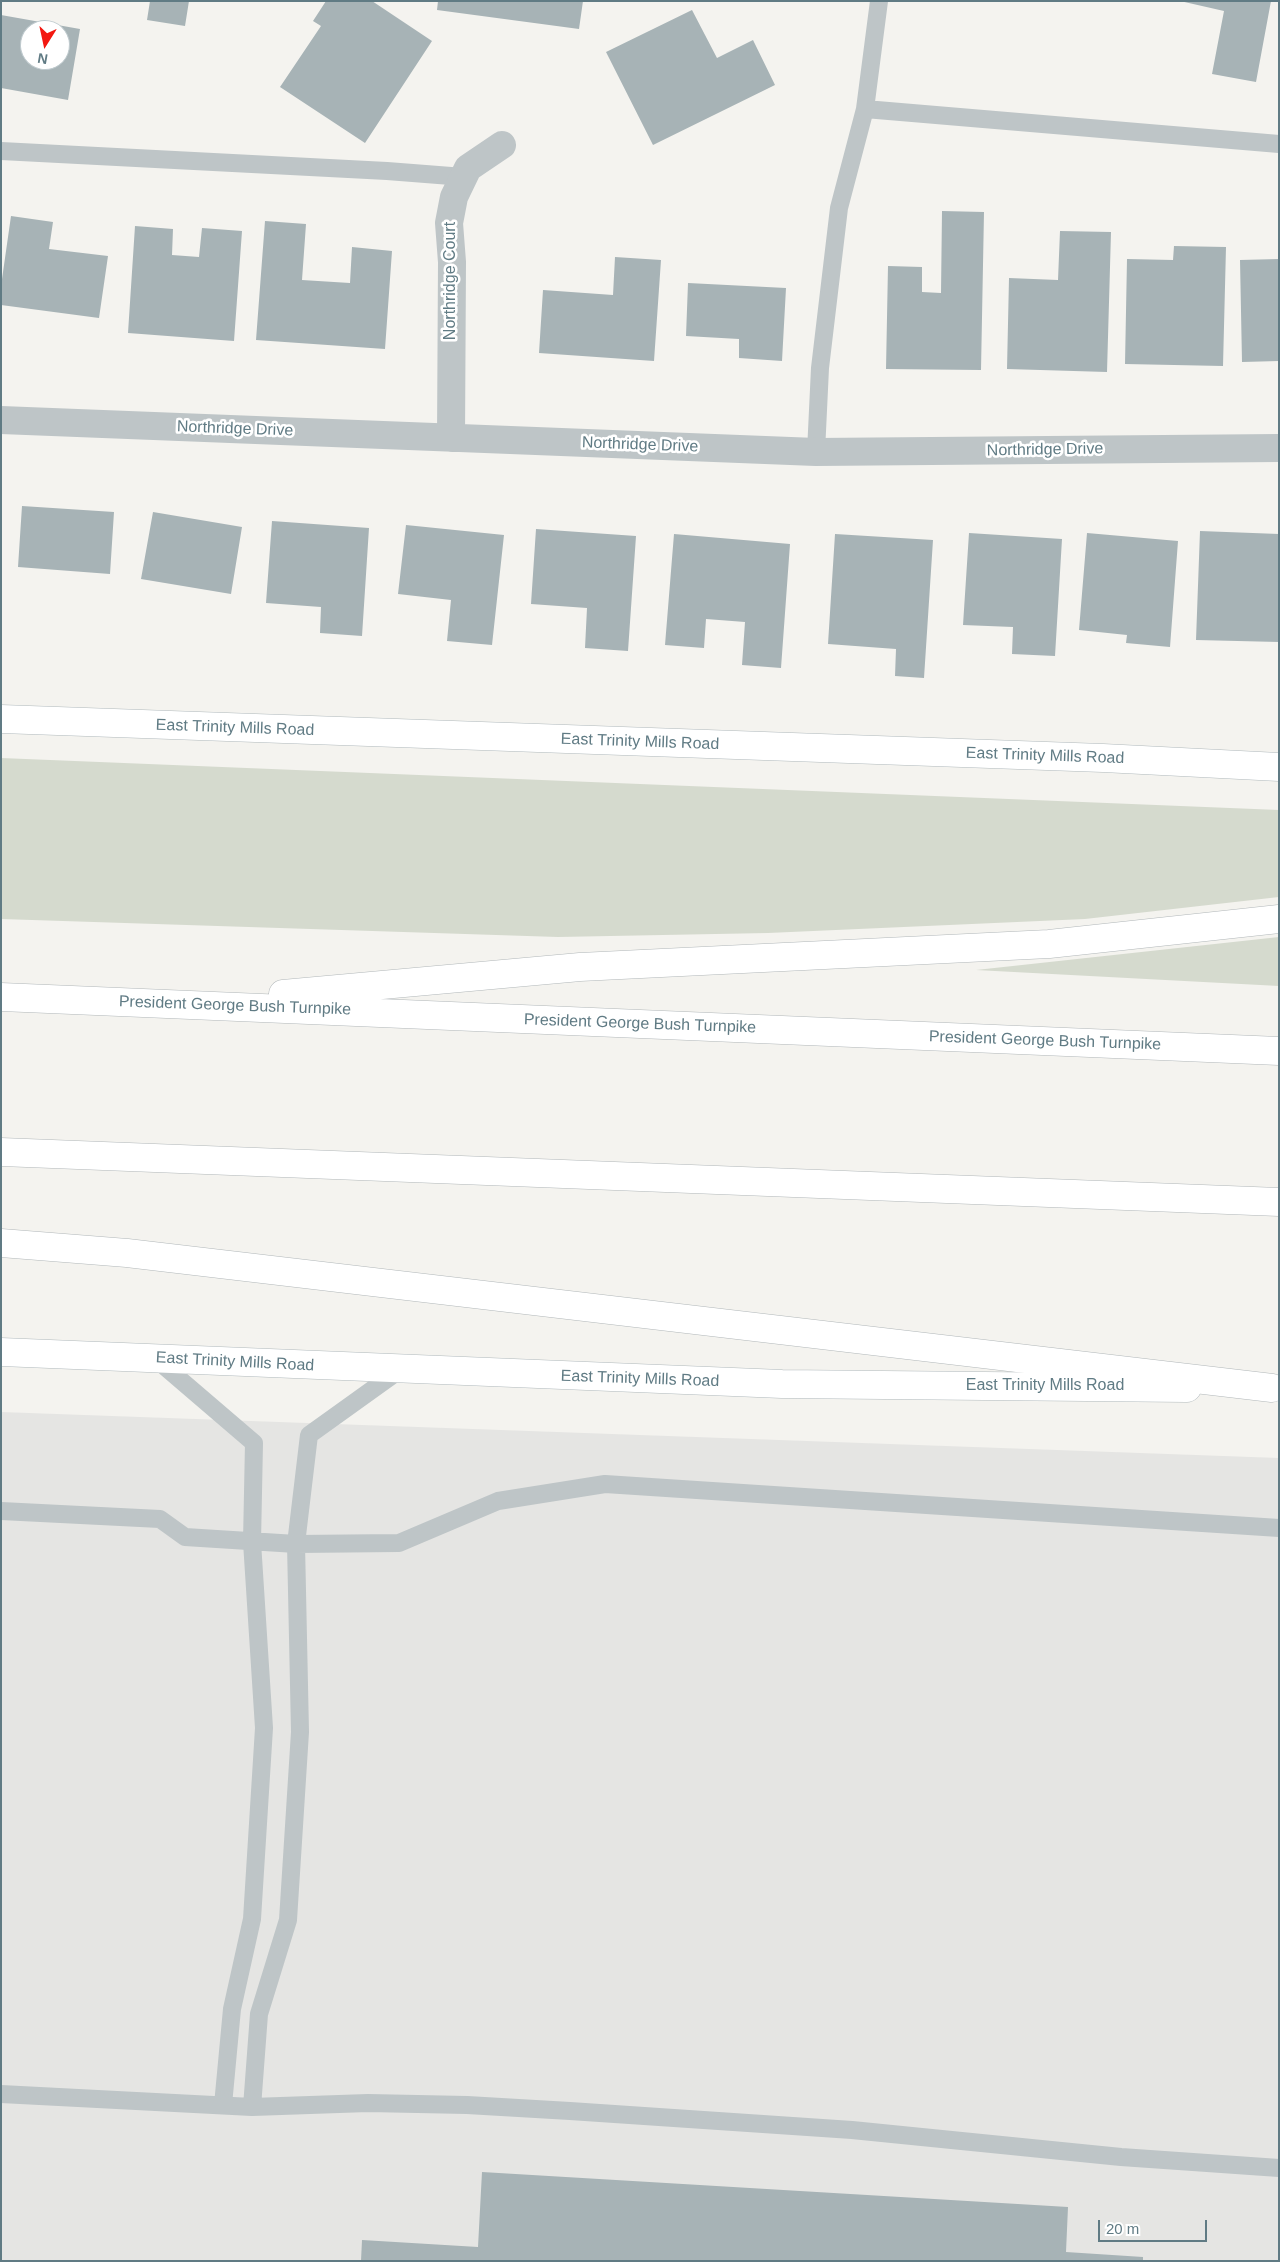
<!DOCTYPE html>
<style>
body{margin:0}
#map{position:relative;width:1280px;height:2262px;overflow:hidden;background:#f4f3ef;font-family:Helvetica,sans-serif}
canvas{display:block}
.frame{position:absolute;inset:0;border:2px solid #607b84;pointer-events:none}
.north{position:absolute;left:20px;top:20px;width:50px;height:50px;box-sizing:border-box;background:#fff;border:1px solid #bfcace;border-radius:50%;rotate:190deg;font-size:14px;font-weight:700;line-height:20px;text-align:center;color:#607b84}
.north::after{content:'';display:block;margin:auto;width:18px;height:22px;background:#f31811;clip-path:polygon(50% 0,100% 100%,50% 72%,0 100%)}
.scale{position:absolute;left:1098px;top:2220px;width:109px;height:22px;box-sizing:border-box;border:2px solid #607b84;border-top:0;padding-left:6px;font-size:15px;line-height:18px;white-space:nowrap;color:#607b84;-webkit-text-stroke:4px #fff;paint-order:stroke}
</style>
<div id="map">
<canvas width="1280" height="2262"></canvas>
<div class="frame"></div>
<div class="north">N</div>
<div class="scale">20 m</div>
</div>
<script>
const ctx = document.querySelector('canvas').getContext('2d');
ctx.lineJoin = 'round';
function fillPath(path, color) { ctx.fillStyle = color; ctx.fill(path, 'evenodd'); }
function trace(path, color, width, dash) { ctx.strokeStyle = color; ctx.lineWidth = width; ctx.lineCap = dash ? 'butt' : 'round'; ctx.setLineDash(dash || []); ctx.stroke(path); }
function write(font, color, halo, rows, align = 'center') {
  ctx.font = font + ' Helvetica,sans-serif'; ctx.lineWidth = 5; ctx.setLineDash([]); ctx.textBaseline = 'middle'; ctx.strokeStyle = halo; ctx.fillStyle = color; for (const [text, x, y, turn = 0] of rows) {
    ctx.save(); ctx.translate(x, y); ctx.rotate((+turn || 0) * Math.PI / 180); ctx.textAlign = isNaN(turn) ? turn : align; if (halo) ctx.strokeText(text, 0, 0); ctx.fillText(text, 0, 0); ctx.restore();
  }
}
fillPath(new Path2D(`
 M1,1412l1278,46v803h-1278z`), '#e5e5e3');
fillPath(new Path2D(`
 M1,758l1278,52v87l-194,22 -317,14 -210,4 -557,-18z
 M1279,937v49l-303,-16z`), '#d5dace');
fillPath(new Path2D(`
 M150,1h39l-4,25 -38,-6z
 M326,1h46l60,40 -67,102 -85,-56 41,-61 -8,-5z
 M438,1h145l-4,28 -142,-19z
 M1180,1h91l-15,81 -44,-8 12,-63z
 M692,10l25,48 36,-18 22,45 -122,60 -47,-93z
 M1,15l79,14 -12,71 -67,-12zM30,30h30v30h-30z
 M942,211l42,1 -3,158 -95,-1 2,-103 34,1v25l19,1z
 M11,216l42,6 -4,27 59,7 -9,62 -98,-13v-19z
 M265,221l41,3 -4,56 48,3 2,-36 40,4 -7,98 -129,-9z
 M135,226l38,3 -1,26 27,2 3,-29 40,3 -8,110 -106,-8z
 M1060,231l51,1 -4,140 -100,-3 2,-91 49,2z
 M1174,246l52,1 -3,119 -98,-2 2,-105 46,1z
 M615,257l46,3 -7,101 -115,-8 4,-63 70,5z
 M1279,259v102l-37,1 -2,-102z
 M688,283l98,5 -4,73 -43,-3v-19l-53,-3z
 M22,506l92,6 -4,62 -92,-7z
 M153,512l89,15 -11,67 -90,-15z
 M272,521l97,7 -7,108 -42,-3 1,-26 -55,-4z
 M406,525l98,10 -12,110 -45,-4 4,-41 -53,-6z
 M536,529l100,7 -8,115 -43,-3 2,-40 -56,-4z
 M1200,531l79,3v108l-83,-2z
 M969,533l93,6 -7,117 -43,-2 1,-27 -50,-2z
 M1087,533l91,8 -8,106 -44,-4 1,-8 -48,-5z
 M674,534l116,10 -9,124 -39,-3 3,-43 -39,-3 -2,29 -39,-3z
 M835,534l98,6 -9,138 -29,-2 1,-27 -68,-5z
 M482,2172l586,35 -2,45 77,5v4h-782l1,-21 116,7z`), '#a7b3b6');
const secondary = new Path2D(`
 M1,719l1102,39 176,9
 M1,1352l781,32 405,4`);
const highway = new Path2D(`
 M283,994l297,-27 469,-23 230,-25
 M1,997l1278,54
 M1,1152l1278,50
 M1,1243l126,10 1145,135`);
trace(secondary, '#b0b9bc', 29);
trace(highway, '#b1b7b9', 29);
trace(new Path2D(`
 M865,109l14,-108
 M1,151l386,20 77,6
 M816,452l4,-84 19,-160 26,-99 414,35
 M156,1359l98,84 -2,99 12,186 -12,191 -20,90 -9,96
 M1,1511l159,8 25,18 111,7 103,-1 99,-42 107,-17 674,44
 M1,2094l251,13 116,-4 99,2 103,6 282,19 269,27 158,11
 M252,2107l7,-93 29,-94 12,-188 -4,-188 13,-109 92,-66`), '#bec5c7', 18);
trace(new Path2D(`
 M1,420l815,32 463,-4
 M451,438l1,-176 -3,-39 5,-26 14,-29 34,-23`), '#bec5c7', 28);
trace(secondary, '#fff', 28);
trace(highway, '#fff', 28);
write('16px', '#607b84', '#fff', [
 ["Northridge Court",451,281,-90],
 ["Northridge Drive",235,429,2],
 ["Northridge Drive",640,445,2],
 ["Northridge Drive",1045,450,-1],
 ["East Trinity Mills Road",235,728,2],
 ["East Trinity Mills Road",640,742,2],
 ["East Trinity Mills Road",1045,756,2],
 ["President George Bush Turnpike",235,1006,2],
 ["President George Bush Turnpike",640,1024,2],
 ["President George Bush Turnpike",1045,1041,2],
 ["East Trinity Mills Road",235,1362,3],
 ["East Trinity Mills Road",640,1379,2],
 ["East Trinity Mills Road",1045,1386]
]);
</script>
